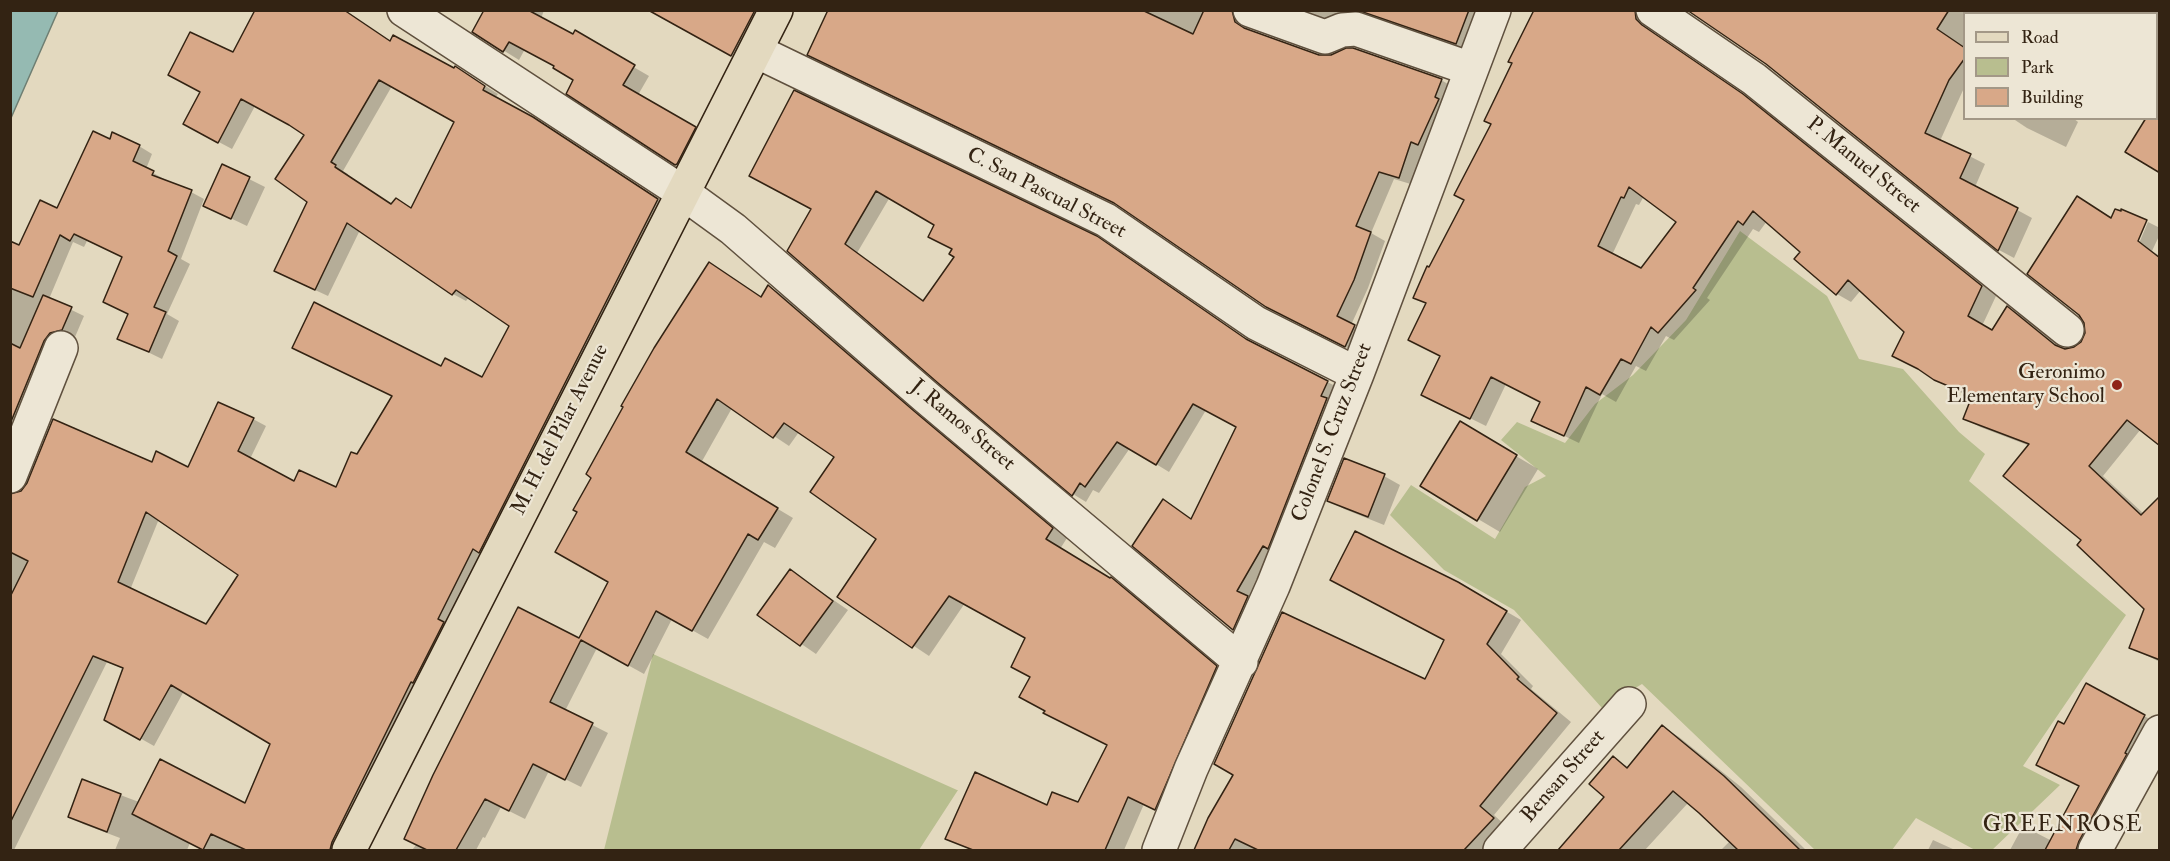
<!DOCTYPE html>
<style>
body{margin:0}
#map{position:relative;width:2170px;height:861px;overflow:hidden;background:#e3d9bf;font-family:"IM FELL Double Pica",serif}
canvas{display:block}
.frame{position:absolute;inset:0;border:12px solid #332313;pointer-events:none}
.legend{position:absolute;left:1963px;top:12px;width:195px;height:108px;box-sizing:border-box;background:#ede6d5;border:2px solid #a39887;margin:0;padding:8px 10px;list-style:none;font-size:18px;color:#332313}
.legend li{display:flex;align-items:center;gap:12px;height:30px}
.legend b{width:30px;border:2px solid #a39887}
</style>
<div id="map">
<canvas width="2170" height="861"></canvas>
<div class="frame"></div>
<ul class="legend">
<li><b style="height:8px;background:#e3d9bf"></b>Road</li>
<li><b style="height:16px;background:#b8be8f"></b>Park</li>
<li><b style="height:16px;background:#d8a888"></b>Building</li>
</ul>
</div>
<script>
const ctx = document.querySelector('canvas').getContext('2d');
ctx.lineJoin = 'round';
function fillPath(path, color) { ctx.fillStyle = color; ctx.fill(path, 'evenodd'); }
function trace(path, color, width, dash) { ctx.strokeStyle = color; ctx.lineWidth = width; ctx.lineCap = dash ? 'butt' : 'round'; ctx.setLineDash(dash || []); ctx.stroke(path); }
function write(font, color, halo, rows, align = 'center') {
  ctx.font = font + ' "IM FELL Double Pica",serif'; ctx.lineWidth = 4.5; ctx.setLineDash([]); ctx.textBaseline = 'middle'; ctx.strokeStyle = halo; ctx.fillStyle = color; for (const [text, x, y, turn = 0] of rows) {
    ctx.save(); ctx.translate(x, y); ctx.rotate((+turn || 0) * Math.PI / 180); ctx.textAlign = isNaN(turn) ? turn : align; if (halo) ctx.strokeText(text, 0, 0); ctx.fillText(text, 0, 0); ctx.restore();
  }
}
fillPath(new Path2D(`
 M1740,231l87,65 32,63 44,10 56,63 26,22 -16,27 157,134 -103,151 37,19 -68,65h-17l-59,-32 -24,32h-77l-173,-166 -40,24 -88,-98 -70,-40 -54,-55 21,-30 84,54 30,-52 21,-11 -45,-36 16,-18 48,21 30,-39 38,-29 53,-55z
 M653,654l304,136h1l-39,60h-315z`), '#b8be8f');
const water = new Path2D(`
 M11,10l47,1 -47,107 -1,-107z`);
fillPath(water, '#95bab2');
trace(water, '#6e7e72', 1.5);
fillPath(new Path2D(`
 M486,10h58l-3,9 32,17 2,-3 74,43 -11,19 72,42 -19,36 -15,-9 -101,-84 -19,-14 -31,-17 -6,11 -45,-28z
 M687,10h71l-11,54 -69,-38z
 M830,10h417l-1,13 4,8 68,25 123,24 14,8 -41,97 -20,-6 -23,54 14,8 -17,47 -17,37 18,10 -10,19 -77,-40z
 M1302,10h179l-11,41 -93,-32h-21l-16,5z
 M1536,10h115v19l6,7 101,69 238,191 -14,30 10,6 16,-24 14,8 42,34 10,-1 8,-6 52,-96 3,1 11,-26 12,6v6l-8,17 8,5v188l-19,-15 -38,47 41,38 16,-16v164l-29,-14 15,-40 -62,-68 -54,-94 -50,-19 -15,-8 8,-22 -39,-18 -28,-47 -45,-42 -10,12 -14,-8 -34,-43 -36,-30 -8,11 -6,-3 -46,69 3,2 -36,40 -8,-4 -20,35 -10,-5 -20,36 -14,-8 -23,49 -31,-15 -6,-26 -36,-18 -20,42 -63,-31 18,-39 -14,-52 -12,-7 51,-97 26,-76zM1644,196l34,25 -37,49 -29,-15 24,-51 3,1z
 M1690,10h275l5,4h-6v74l-24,53 45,23 -10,23 57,31 -18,40 -15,-8 -232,-187z
 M391,42l77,33 30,19 -3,4 51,28 124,81 -325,643h-140l-15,-7 -3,7h-72l5,-12 -37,-14 -13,-8 13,-35 56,21 106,3 27,-62 -88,-52 -30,55 -48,-27 18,-50 -17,-7 -93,188h-4v-354l142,-32 37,5 64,-50 13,7 -16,33 45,24 41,6 21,-33 85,-88 41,11 27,-53 -41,-29 -3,4 -13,-7 -93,-64 -32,66 -39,-18 20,-77 -3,-66 -51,-29 -23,43 -34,-18 36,-77zM392,86l64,35 -44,88 -20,-4 -45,-29 1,-2 -5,-3zM159,519l81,56 -34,50 -76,-35z
 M795,92l458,252 88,45 -95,247 -13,-7 -99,-84 59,-25 45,-93 -32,-17 -37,62 -39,-24 -31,45 -6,-3 -7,12 -13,-8 -134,-112 -126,-173zM890,197l46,27 18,25 2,8 -31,44 -68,-48z
 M2012,118h61l5,4 -12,25 -39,-19z
 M110,141l29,5 13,8 -6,15 20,11 -1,2 26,10 13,7 -23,60 9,5 -23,50 12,7 -17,38 -43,-21 10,-24 -6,-57 -36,-16 -3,6 -11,-5 -24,57 35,17 -9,21 -12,3 -53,124v-175l9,-42 39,-37z
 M223,166l42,21 -18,39 -42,-20z
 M769,287l15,9 145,126 138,116 -7,11 66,39 106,88 -61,142 -27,-14 -20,46h-153l-24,-12 101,-31 31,-3 30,-59 -63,-34 -14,-34 -5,-39 -62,-35 -36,53 -90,-60 39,-57 -42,-82 -37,-25 -10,14 -57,-38 -31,55 92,55 -18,30 -11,-6 -56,97 -36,-20 -28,55 -47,-26 -32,63 43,22 -27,54 -32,-16 -24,48 -24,-12 -16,31 -2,-1 -7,13h-64l168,-210z
 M1482,436l56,33 -38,63 -78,-46z
 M1345,460l39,16 16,9 -16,40 -40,-16 -15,-9z
 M791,571l57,39 -32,44 -57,-39z
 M1457,583l64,37 -20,34 32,32 -2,3 40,33 -77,93 14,13 -22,22h-291l15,-31 216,-138 20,-41z
 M2086,685l73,39 -65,126h-84l13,-24 29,15 28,-55 -42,-21 27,-39z
 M1663,727l16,10 62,50 65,63h-85l9,-9 -42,-38 -43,47h-86l47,-53 7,-39 17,10z
 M1933,840l22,10h-27z`), '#0003');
const building = new Path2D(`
 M255,10h89l46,31 3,-6 61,33 1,-2 30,20 -2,4 50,27 125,82 -179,354 -6,-4 -35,70 6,3 -31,61 -2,-1 -79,160 -2,8h-84l-35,-16 -8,16 -71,-36 28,-55 85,44 25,-59 -99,-59 -31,55 -36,-20 19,-52 -30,-12 -83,167v-226l18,-36 -18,-9v-58l11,-3 6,-8 26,-64 99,43 4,-11 32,16 30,-65 36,16 -16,33 56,30 5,-11 37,17 15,-35 6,2 35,-58 -100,-48 22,-46 127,64 4,-8 37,19 27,-51 -53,-36 -4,5 -105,-72 -32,67 -41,-19 33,-69 -32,-23 29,-44 -15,-10 -48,-26 -23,44 -35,-19 17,-32 -32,-17 22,-43 43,20zM379,80l75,42 -43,86 -15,-10 -5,6 -56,-37 1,-2 -5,-3zM146,512l92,63 -32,49 -88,-42z
 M484,10h44l45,24 2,-4 60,35 -12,20 73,42 -19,37 -2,1 -109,-71 7,-14 -20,-12 1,-2 -45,-24 -6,10 -31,-20z
 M648,10h107l-24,46z
 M828,10h314l51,24 11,-24h28l3,12 9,6 75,27h12l15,-7h7l89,31 -7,18 4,2 -21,46 -7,-3 -12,36 -20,-6 -23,54 15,6 -17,48 -17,36 18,9 -10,22 -79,-40 -152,-104 -307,-148z
 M1357,10h112l-13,34z
 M1534,10h101l1,9 6,6 101,69 239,192 -14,30 24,14 15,-24 48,39 10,4 9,-2 7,-5 4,-9 -1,-10 -5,-8 -52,-41 50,-78 34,22 4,-9 6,2v-2l26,11 -9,21 22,17v188l-33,-26 -38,46 52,49 19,-19v164l-31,-12 15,-39 -67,-64 4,-5 -78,-64 26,-32 -66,-25 9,-23 -38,-16 -16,-11 -26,-13 12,-24 -56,-52 -12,15 -42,-36 6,-7 -47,-41 -10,14 -5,-4 -45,67 3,2 -38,43 -7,-6 -20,37 -10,-5 -21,36 -14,-8 -22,49 -33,-15 9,-19 -49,-25 -21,42 -49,-24 19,-39 -32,-16 18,-37 -13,-5 14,-32 2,1 35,-67 -10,-5 37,-71 -7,-3 28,-58 -4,-1zM1629,187l47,35 -35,46 -43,-22 23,-49 3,1z
 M1687,10h262l-12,19 28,19v10l-16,22 -24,53 46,21 -11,24 58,30 -20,43 -232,-187z
 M794,90l303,146 149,103 82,42 -7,15 6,2 -59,151 -5,-3 -26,45 11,5 -15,34 -101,-84 31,-47 28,20 45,-92 -43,-23 -37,61 -39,-23 -32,45 -5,-4 -8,13 -134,-113 -151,-132 24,-42 -62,-33zM876,191l58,34 -6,12 24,12 -3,5 5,3 -31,44 -78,-57z
 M2157,103h3v70l-35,-21 21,-34h11z
 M93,131l17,8 2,-7 28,13 -7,16 21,10 -2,4 40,15 -24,61 9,5 -23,51 12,5 -17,40 -32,-13 11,-25 -25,-12 19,-45 -48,-23 -4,7 -10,-6 -27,62 -23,-9v-47l9,4 21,-45 17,8z
 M222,164l28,13 -19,42 -28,-13z
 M709,262l52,35 7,-12 146,126 139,117 -7,11 64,39 1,-1 106,89 -62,144 -27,-13 -23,53h-132l-28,-11 30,-67 72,33 5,-13 26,10 29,-57 -64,-32 2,-2 -26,-14 11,-20 -19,-10 14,-29 -76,-42 -37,52 -75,-51 39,-58 -66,-47 24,-35 -50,-34 -11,15 -56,-39 -31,53 92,56 -20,32 -10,-6 -56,97 -36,-20 -28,55 -47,-26 -31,62 43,21 -28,57 -32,-16 -24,47 -24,-12 -29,51h-29l-23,-11 29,-64 85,-168 61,31 29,-56 -53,-30 22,-40 -4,-2 18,-32 -5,-4 37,-67 -2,-1 33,-58z
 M43,295l29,12 -10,23 -12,3 -6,8 -34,83v-81l10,5z
 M1460,421l57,34 -40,66 -57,-35z
 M1344,458l41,16 -17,43 -41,-16z
 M1355,531l103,51 49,29 -20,33 32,33 -2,2 40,34 -77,93 14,12 -30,32h-206l-23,-11 -6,11h-35l14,-32 25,-43 -19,-11 68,-152 143,67 19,-39 -114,-60z
 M790,569l43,32 -33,45 -43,-31z
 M2086,683l59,32 -20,38 2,1 -48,87 -3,9h-31l34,-64 -43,-21 22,-44 6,3z
 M1662,725l62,51 76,74h-62l-39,-37 -26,-22 -54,59h-61l46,-53 -15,-13 24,-28 14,12z
 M82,779l39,15 -14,38 -39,-15z`);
fillPath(building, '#d8a888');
trace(building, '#332313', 1.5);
const minor = new Path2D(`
 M404,10l278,182 51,37 193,168 315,265
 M1250,10l75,27 17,-7 14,-1 115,40
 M1653,10l101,69 313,251
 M2039,10l4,4
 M756,51l350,169 150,103 101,51
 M2156,83l4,2
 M10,476l51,-128
 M1159,850l32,-81 82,-183 84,-212 137,-364
 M1500,850l129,-146
 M2095,850l65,-118`);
const major = new Path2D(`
 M349,850l427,-840`);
trace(minor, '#5f503e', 36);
trace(major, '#332313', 36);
trace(minor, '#ede6d5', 33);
trace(major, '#e3d9bf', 33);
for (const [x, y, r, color] of [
 [2117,385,6,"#8f2418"]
]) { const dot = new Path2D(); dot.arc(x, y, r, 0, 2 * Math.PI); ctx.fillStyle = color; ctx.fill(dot); trace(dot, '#ede6d5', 2); }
write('21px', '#332313', '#ede6d5', [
 ["P. Manuel Street",1863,166,39],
 ["C. San Pascual Street",1046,194,27],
 ["J. Ramos Street",962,426,40],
 ["M. H. del Pilar Avenue",561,430,-63],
 ["Colonel S. Cruz Street",1333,433,-69],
 ["Bensan Street",1564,777,-49]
]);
write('21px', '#332313', '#ede6d5', [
 ["Geronimo",2105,373],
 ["Elementary School",2105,397]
], 'right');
ctx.letterSpacing = '1.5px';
write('22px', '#332313', '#ede6d5', [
 ["GREENROSE",2063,826]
]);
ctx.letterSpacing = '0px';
</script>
